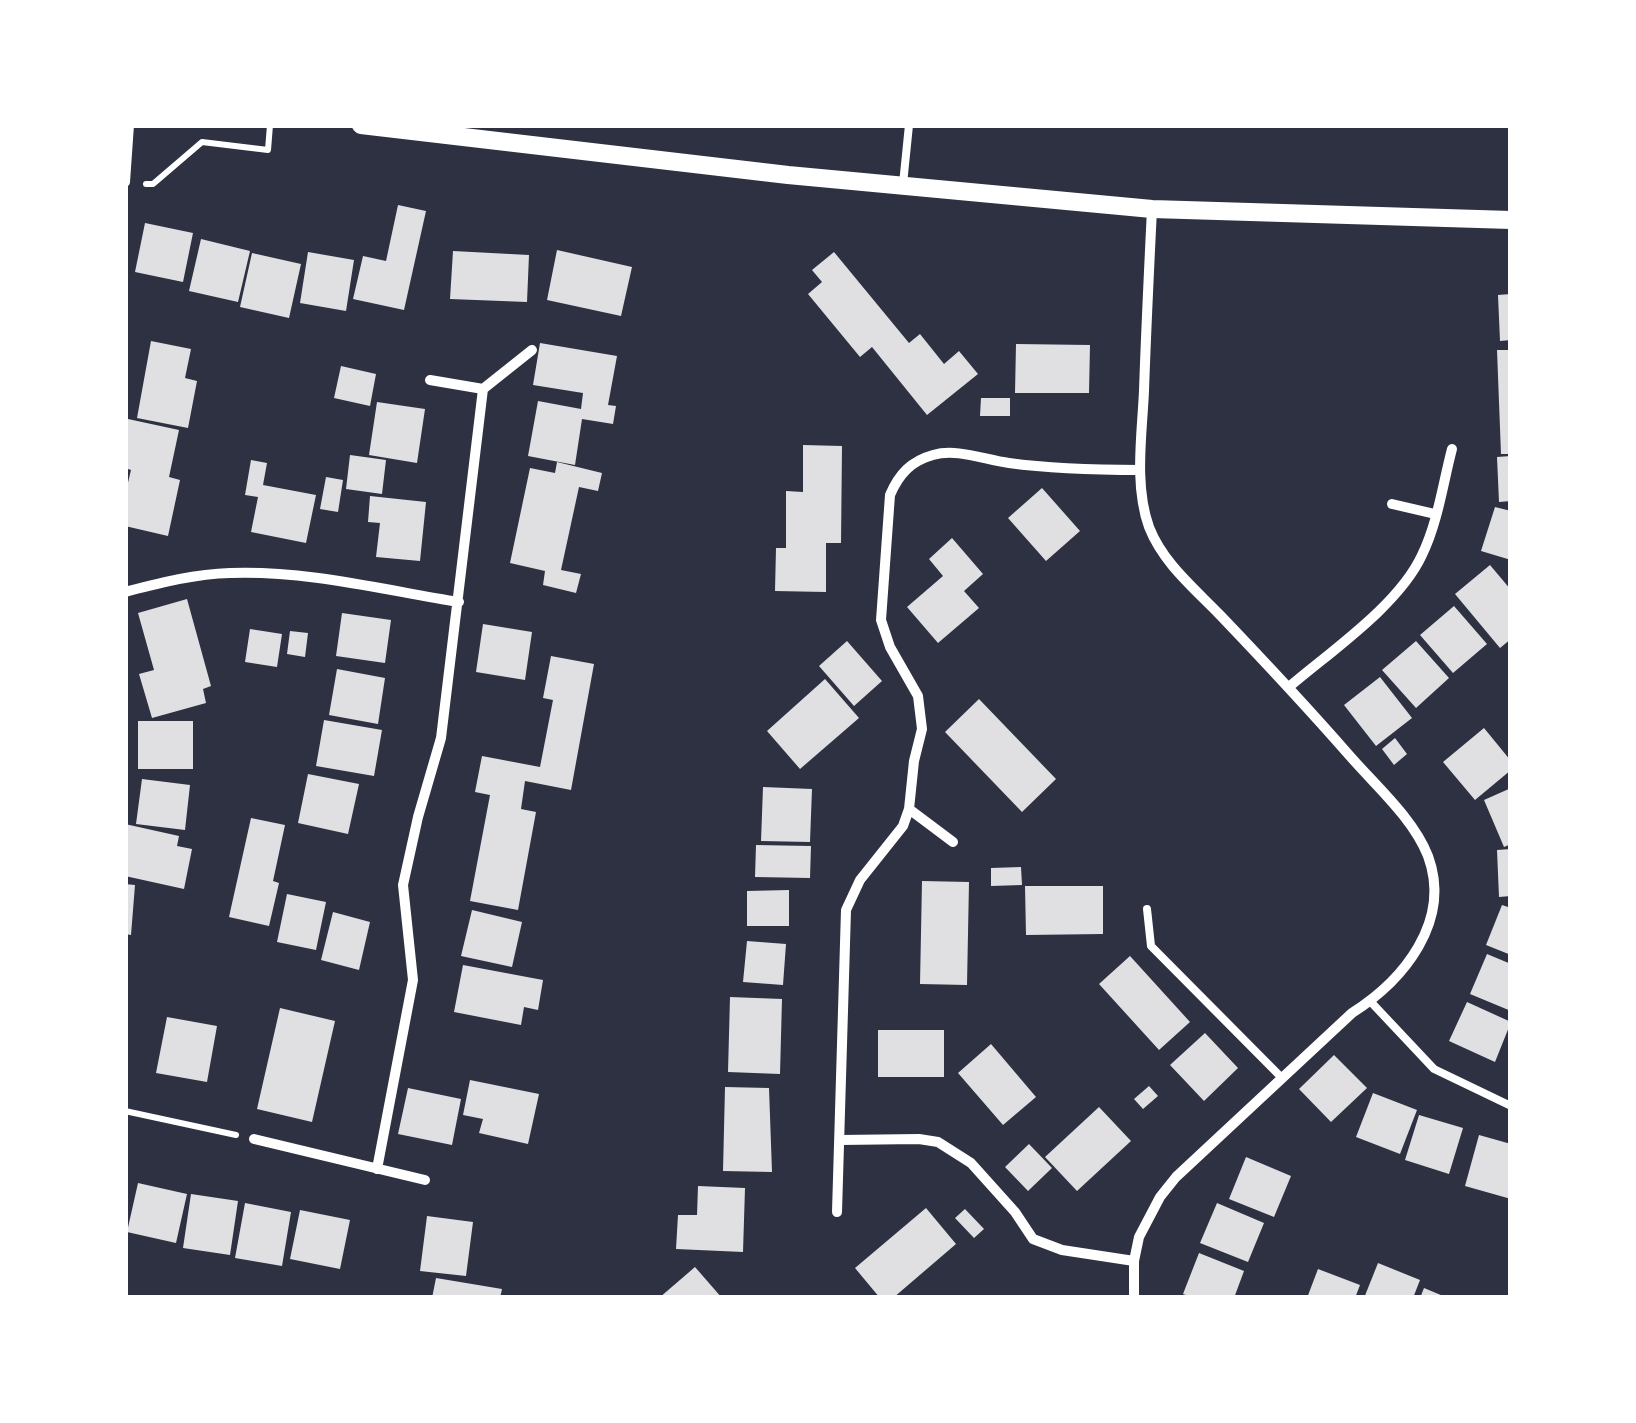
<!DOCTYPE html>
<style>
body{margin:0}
#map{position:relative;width:1636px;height:1423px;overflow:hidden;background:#2d3142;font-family:Barlow,sans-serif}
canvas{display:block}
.frame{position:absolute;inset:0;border:128px solid #fff;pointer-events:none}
</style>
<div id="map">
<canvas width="1636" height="1423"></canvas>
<div class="frame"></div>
</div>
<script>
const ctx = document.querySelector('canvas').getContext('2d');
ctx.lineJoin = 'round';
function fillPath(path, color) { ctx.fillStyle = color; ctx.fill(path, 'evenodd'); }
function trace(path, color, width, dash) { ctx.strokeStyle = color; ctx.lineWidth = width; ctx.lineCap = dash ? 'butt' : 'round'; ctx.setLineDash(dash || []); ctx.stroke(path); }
fillPath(new Path2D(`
 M398,205l28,6 -22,99 -51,-11 10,-43 23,5z
 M145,223l48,10 -10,49 -48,-10z
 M201,239l49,12 -12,51 -49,-11z
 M557,250l75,17 -11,49 -74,-16z
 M453,251l76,4 -2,47 -77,-3z
 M308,252l46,8 -8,51 -46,-8z
 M834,252l75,91 11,-9 24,30 15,-13 19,23 -51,41 -55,-68 -12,10 -52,-63 14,-12 -10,-12z
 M252,253l49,11 -12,54 -49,-11z
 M1511,294v46l-11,1 -2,-46z
 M151,341l40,8 -6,29 12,3 -9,47 -51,-10z
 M540,343l77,13 -9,49 8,1 -3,18 -31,-5 -7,46 -47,-9 10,-55 43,8 2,-16 -50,-8z
 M1016,344l74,1 -1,48h-74z
 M1497,350h14v104h-10z
 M341,366l35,8 -6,32 -36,-8z
 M981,398h29v18h-30z
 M377,402l48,7 -8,54 -48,-8z
 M128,419l51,11 -10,47 11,3 -12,56 -43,-10v-31l6,-25 -6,-2z
 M803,445l39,1 -1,97h-15v49l-51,-1 1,-43h10v-57l17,1z
 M350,455l36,5 -4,34 -36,-5z
 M1511,456v45l-12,1 -2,-45z
 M251,460l16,3 -4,22 53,10 -10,48 -55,-11 7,-35 -13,-2z
 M557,462l45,11 -4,18 -19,-4 -18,83 20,4 -5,19 -33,-8 2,-14 -35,-8 20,-95 25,5z
 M326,477l17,3 -5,32 -18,-3z
 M1042,488l38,43 -34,30 -38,-43z
 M370,496l56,6 -6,59 -44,-4 4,-34 -12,-1z
 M1495,507l16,4v49l-30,-9z
 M952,538l31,36 -19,17 15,17 -41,35 -31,-36 36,-31 -14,-17z
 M1490,565l21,25v49l-11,9 -45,-54z
 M187,599l24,87 -8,3 3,14 -54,15 -13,-44 15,-4 -16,-57z
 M1454,606l33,38 -34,29 -33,-38z
 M342,613l49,7 -6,43 -49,-7z
 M483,624l49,8 -7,48 -49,-8z
 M250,629l32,5 -5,33 -32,-5z
 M290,631l18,2 -3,24 -18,-3z
 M847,641l35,40 -28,25 -35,-40z
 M1416,641l33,37 -33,30 -34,-38z
 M551,656l43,8 -23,126 -46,-9 -4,28 15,3 -18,98 -48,-9 20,-106 -15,-3 7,-36 58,11 13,-67 -10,-2z
 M337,669l48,9 -7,46 -49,-9z
 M1380,677l32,41 -36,28 -32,-41z
 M825,679l34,39 -59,51 -33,-38z
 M979,699l77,80 -34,33 -77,-80z
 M324,720l58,10 -8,46 -58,-10z
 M138,721h55v48h-55z
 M1484,728l27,33v9l-36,30 -32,-38z
 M1395,738l12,16 -13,11 -12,-16z
 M308,774l51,10 -11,50 -50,-11z
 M142,779l48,6 -5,45 -49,-6z
 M763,787l49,2 -2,53 -49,-1z
 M1511,788v56l-7,3 -20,-47z
 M251,818l34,7 -12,56 6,2 -10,43 -40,-9z
 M125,824l54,12 -2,10 15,3 -8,40 -59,-13z
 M756,845l55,1 -1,32 -55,-1z
 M1511,849v47l-12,1 -2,-47z
 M1021,867l1,18 -31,1v-18z
 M922,881l47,1 -2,103 -47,-1z
 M125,884l10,1 -4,50 -6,-1z
 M1025,886h78v48l-77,1z
 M789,890v36h-42v-35z
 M287,894l39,8 -10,48 -39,-8z
 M1502,905l9,3v47l-25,-10z
 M472,910l50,12 -10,45 -51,-11z
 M333,912l37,10 -11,48 -38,-10z
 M747,941l39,3 -3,41 -40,-3z
 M1487,954l24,10v47l-41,-17z
 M1130,956l60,66 -31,28 -60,-66z
 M463,965l80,15 -5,30 -14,-3 -3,18 -67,-13z
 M730,997l52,2 -2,75 -52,-2z
 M1467,1002l44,20 -16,40 -46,-21z
 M280,1008l55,13 -23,101 -55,-13z
 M167,1017l50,9 -10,56 -51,-9z
 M878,1030h66v47h-66z
 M1205,1033l33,35 -34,33 -34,-36z
 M991,1044l45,53 -33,28 -45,-52z
 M1334,1055l33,33 -36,34 -32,-33z
 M470,1080l69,14 -11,50 -49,-11 4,-14 -20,-4z
 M1149,1086l9,10 -15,13 -9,-10z
 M725,1087l44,1 3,84 -49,-1z
 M408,1088l53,11 -9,46 -54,-11z
 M1373,1093l44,17 -17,44 -44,-17z
 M1099,1107l32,34 -54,50 -32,-34z
 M1419,1115l44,13 -14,46 -44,-14z
 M1479,1135l32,9v55l-46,-13z
 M1029,1144l23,24 -24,23 -23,-24z
 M1246,1157l45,19 -17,41 -45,-18z
 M138,1183l49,11 -11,49 -49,-11z
 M698,1186l47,2 -2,64 -67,-3 2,-34h19z
 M191,1194l47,7 -8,54 -47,-7z
 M245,1203l46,9 -9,54 -47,-8z
 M1217,1203l47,20 -16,39 -48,-19z
 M926,1208l30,36 -63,54h-13l-25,-30z
 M965,1209l19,20 -10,9 -19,-20z
 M300,1210l50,10 -10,49 -50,-10z
 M427,1216l46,6 -7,54 -46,-5z
 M1199,1253l45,18 -10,27h-40l-11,-4z
 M1378,1263l42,17 -7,18h-49z
 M695,1267l27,31h-63z
 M1318,1269l42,16 -5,13h-48z
 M436,1278l66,11 -2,9h-68z
 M1424,1288l24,10h-28z`), '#e0e0e3');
trace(new Path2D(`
 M146,184h7l49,-42 66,8 2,-25
 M125,1111l111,24`), '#fff', 6);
trace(new Path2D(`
 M903,184l6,-59
 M1147,909l4,37 131,132
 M1370,1001l64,68 77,37`), '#fff', 8);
trace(new Path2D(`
 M125,182l4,-57
 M430,380l53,9 49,-39
 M1392,504l43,10
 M125,592c35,-9 69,-18 105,-19 76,-3 154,17 229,29
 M1289,687c42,-36 110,-82 133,-132 16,-33 21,-72 30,-106
 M909,809l44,33
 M254,1139l171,41
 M840,1140l79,-1 19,3 33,21 44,49 18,27 29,11 72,11
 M377,1169l36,-189 -10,-95 15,-68 23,-79 42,-349
 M837,1212l9,-302 14,-30 43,-54 6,-17 5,-48 8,-32 -4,-33 -28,-49 -9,-27 9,-125c9,-21 21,-34 43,-40 24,-7 52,5 76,8 44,6 87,7 131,7
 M1134,1298v-37l5,-24 21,-40 16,-20 176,-164c52,-33 100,-92 76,-157 -15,-38 -53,-71 -79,-101 -42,-48 -85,-94 -129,-140 -26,-27 -57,-52 -71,-88 -15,-42 -7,-92 -5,-136 2,-60 5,-121 8,-182`), '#fff', 10);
trace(new Path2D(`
 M361,125l427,50 364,34 359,11`), '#fff', 18);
</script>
